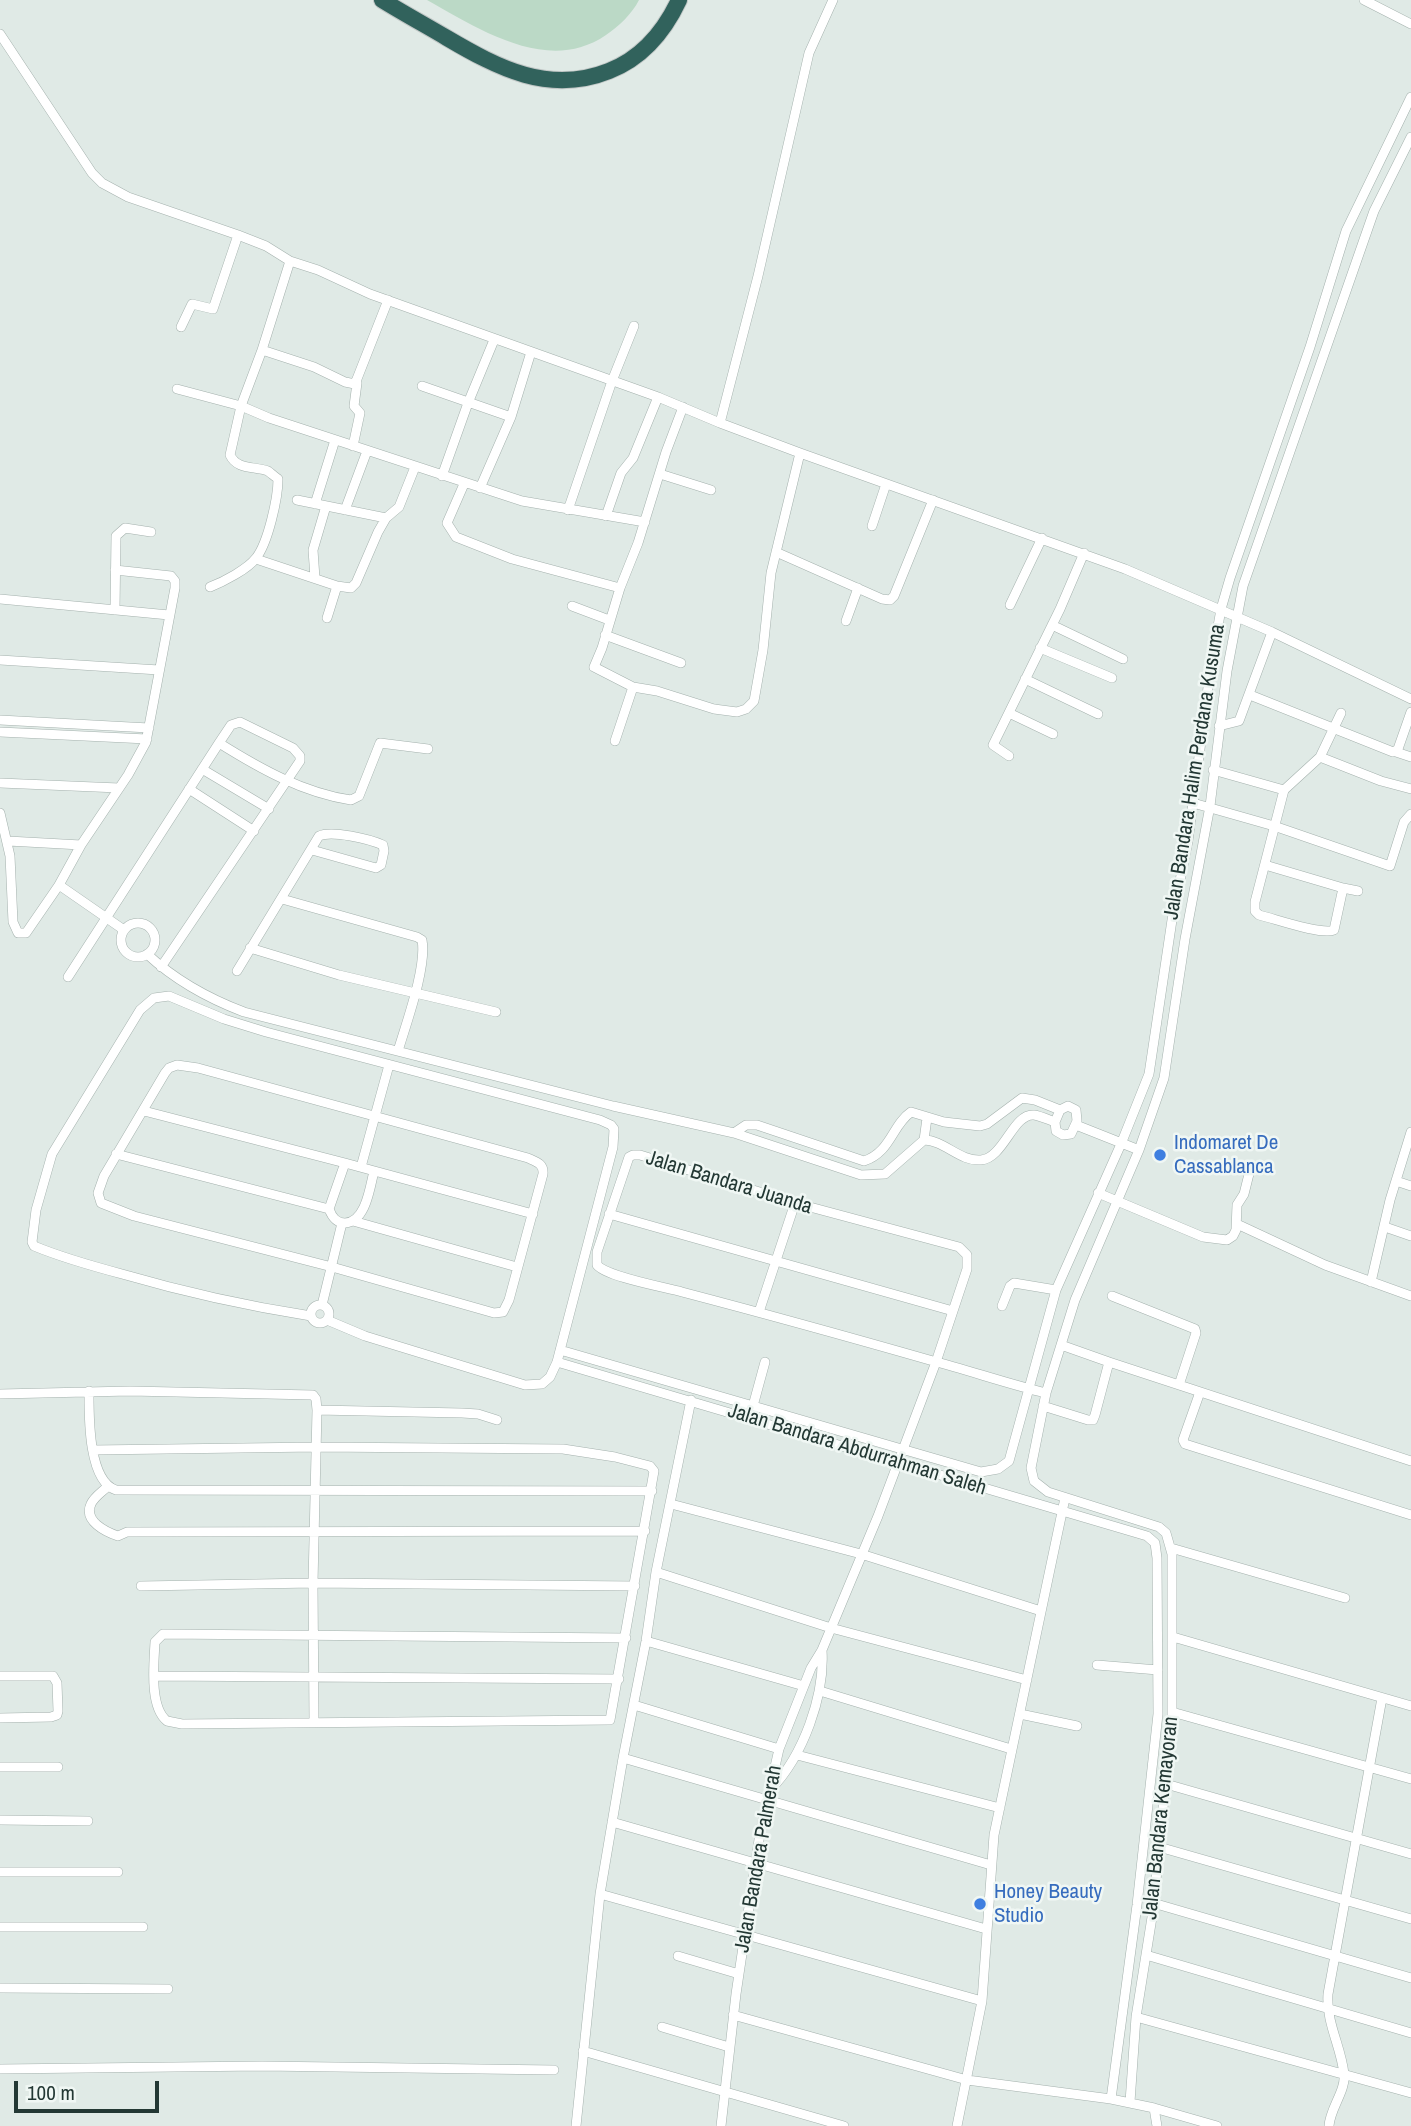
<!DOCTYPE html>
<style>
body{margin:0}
#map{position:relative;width:1411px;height:2126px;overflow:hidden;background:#e0eae6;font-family:"Archivo Narrow",sans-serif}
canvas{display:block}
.scale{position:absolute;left:14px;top:2081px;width:145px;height:32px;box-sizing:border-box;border:4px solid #233834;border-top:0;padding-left:9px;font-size:21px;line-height:24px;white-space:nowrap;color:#233834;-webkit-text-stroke:5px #f0f7f4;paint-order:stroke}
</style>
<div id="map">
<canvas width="1411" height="2126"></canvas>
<div class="scale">100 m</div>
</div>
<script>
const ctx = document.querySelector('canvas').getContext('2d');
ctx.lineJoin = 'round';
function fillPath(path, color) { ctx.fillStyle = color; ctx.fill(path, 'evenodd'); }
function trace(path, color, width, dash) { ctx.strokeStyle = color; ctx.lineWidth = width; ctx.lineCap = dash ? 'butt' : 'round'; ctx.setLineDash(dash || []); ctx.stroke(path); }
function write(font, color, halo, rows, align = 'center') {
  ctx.font = font + ' "Archivo Narrow",sans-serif'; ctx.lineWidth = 5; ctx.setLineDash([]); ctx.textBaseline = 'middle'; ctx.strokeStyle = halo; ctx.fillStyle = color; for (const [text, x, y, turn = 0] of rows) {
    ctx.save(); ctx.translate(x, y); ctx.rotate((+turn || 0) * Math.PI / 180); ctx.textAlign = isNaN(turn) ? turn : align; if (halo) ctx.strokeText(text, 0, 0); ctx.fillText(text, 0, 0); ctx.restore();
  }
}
fillPath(new Path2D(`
 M427,0h212c-7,14 -20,26 -33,35 -58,40 -127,-6 -179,-35z`), '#bbd9c6');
const minor = new Path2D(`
 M1364,0l47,24
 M0,34l92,139 10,10 26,14 110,38 28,11 24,15 28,9 52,24 288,103 62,26 80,30 325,116 147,63 139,67
 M290,261l-28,89 -21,56 28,12 253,83 123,21
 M181,327l11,-23 21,5 25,-74
 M262,350l52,17 31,15 10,2 33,-84
 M422,386l89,31
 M177,389l64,17 -11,49c7,15 24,11 38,16 1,1 9,7 10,8 0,19 -10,64 -22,79 -8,11 -33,24 -46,29
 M683,407l-17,45 -28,91 -18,45 -18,60 -8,19 39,20 24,4 57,18 23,3 9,-3 8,-8 9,-51 8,-77 29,-120
 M720,423l38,-147 51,-223 24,-53
 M353,446l7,-33 -6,-7 3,-23
 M660,474l51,16
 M442,476l26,-73 26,-63
 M464,484l-17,39 9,14 56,22 108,29
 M480,488l31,-71 20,-65
 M297,500l89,18
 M315,504l20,-64
 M345,510l22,-59
 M568,510l44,-129 22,-55
 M606,516l15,-43 12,-15 25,-61
 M872,526l14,-42
 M776,552l106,47 8,1 4,-4 39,-96
 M256,559l81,27 14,2 5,-5 22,-51 8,-14 13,-11 16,-40
 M115,570l56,6 4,5v7l-29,154 -18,33 -47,70 -22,40 65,45
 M315,578l-2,-28 13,-44
 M0,599l169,16
 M1010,605l32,-67
 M572,606l37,14
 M115,610l1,-74 9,-8 26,4
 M327,618l10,-32
 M846,621l12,-33
 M1052,625l71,34
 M605,635l76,28
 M1040,648l72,30
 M0,660l159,10
 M1025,679l73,35
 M1250,695l143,57 5,-3 13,-37
 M1009,713l44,21
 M0,720l149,8
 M1219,726l20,-5 33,-89
 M0,732l147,7
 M615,741l18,-54
 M219,743c40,25 84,50 132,57l8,-4 21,-53 48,6
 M1396,752l15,5
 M1009,756l-16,-11 67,-136 24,-56
 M1320,757l61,24 30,8
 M202,769l67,40
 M1213,770l71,20 36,-33 21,-44
 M0,783l119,5
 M189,789l65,42
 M1193,803l81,23 116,40 14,-44 7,-8
 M0,813l10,43 3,66 5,11h8l33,-48
 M8,841l73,4
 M1265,865l78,23 -9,42c-14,5 -58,-11 -75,-15l-4,-4v-9l29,-112
 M1343,888l15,3
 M282,899l135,38 5,3c5,27 -16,84 -24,111
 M121 940a17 17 0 1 1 34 0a17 17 0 1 1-34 0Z
 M250,948l89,27 157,37
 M147,954c29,27 60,44 97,58l369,94 121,27 127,42 24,-1 39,-34c20,0 36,22 57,20 23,-2 32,-47 53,-45 7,1 15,5 21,7
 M237,971l82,-135c13,-6 50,3 64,9l1,6 -3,14 -5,3 -64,-18
 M68,977l151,-234 12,-18 9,-3 53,26 7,8v5l-139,206
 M177,1065l21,3 330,90c9,4 16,6 15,16l-34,126 -6,12 -9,1 -162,-46 -198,-51 -33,-13 -3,-10 6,-17 61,-103 4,-5z
 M1068,1106l8,4 1,11 -6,13 -8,1 -7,-4 -1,-9 5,-12z
 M144,1111l201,52
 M1076,1125l63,25
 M734,1133l12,-8h11l107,36c27,-9 28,-36 47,-49l33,10 36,4 7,-2 35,-26 13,2 25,10
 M924,1140l3,-22
 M116,1154l213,55c3,8 7,14 16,14 21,-1 25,-36 29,-52
 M361,1167l28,-102
 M1396,1181l15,5
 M1098,1193l105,44 24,3 6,-4 3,-6 1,-25 7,-11 5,-20
 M329,1209l16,-46 188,51
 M609,1214l344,97
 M353,1221l164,46
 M1237,1224l88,41 86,31
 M1385,1227l26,9
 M1371,1282l19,-82 21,-68
 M1112,1296l83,33 1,4 -17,52
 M311 1314a9 9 0 1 1 18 0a9 9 0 1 1-18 0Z
 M322,1305l20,-82
 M1002,1306l8,-20 4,-3 42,7
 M759,1312l36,-109
 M311,1316c-64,-10 -127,-24 -189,-42 -30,-8 -59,-16 -88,-28l-2,-4 4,-32 16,-56 88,-144 14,-12 15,-2 55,23 42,13 334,88 11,5 3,4 -1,18 -56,215 -7,15 -8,7 -17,1 -160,-49 -38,-16
 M560,1350l421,122 17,-3 11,-8 47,-171 65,-146 28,-70 23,-154 16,-79 22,-169 11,-63 9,-31 80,-231 36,-116 65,-134
 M557,1362l590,174 8,7
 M1109,1362l302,99
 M89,1391c0,25 -1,90 27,99l536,1
 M1200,1392l-17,48 2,4 226,71
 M0,1394l130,-3 183,4 3,4 1,11 -4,173 1,139
 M753,1406l12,-44
 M1043,1406l45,14h5l2,-5 14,-53 -48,-17
 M317,1410l145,3 16,1 19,6
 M93,1450l224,-3 246,2 52,8 35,9 4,5 -44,249 -428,4 -15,-3c-18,-14 -13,-58 -12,-79l8,-8 463,4
 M107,1487c-5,5 -13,10 -16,17 -8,17 15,28 27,32l9,-4 518,-1
 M671,1504l190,50 180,57
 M1166,1533l-7,-6 -111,-35 -14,-11 -3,-13 15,-75 29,-93 64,-150 25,-72 21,-139 25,-133 17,-135 16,-85 131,-375 37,-74
 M1171,1548l174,50
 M656,1572l175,56 196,52
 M141,1586l172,-3 322,3
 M1173,1637l238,69
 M646,1641l158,45
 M1097,1665l61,5
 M0,1676h53l4,7 1,28 -1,4 -6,2 -51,1
 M154,1676l465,3
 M820,1691l191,58
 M634,1705l145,44
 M1172,1712l239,67
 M1020,1714l57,12
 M797,1755l203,53
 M623,1758l368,107
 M0,1767h58
 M1166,1784l245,70
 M771,1789c32,-33 54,-93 51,-139
 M0,1820l88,1
 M612,1822l374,107
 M1159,1847l252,72
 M0,1872h118
 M600,1894l382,107
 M1153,1903l258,75
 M0,1927h143
 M1146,1955l265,78
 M678,1956l61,18
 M0,1988l168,1
 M733,2015l234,65 144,19 43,9 63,18
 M1136,2017l275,76
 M662,2027l67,20
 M583,2051l261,75
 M0,2069l262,-3 292,4
 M1111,2099l26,-194 21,-191 -1,-156 -2,-15
 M1130,2102l6,-85 17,-106 19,-195v-162l-6,-21
 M1154,2108l3,18
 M576,2126l24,-232 23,-136 23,-117 10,-69 35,-172
 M721,2126l15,-132 24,-161 19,-84 32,-81 11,-18 56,-134 58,-154 31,-93v-14l-8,-8 -164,-44 -155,-48h-7l-4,2 -32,95v13c10,12 67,22 85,27 84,22 167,45 251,69 38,10 75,23 113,32
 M957,2126l25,-125 12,-166 71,-337
 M1329,2126c1,-18 17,-35 15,-52 -3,-28 -18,-51 -16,-80l54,-296`);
const motorway = new Path2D(`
 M382,0c21,13 43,25 65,38 51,30 102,57 162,33 33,-13 55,-39 70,-71`);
trace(minor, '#a4b1ad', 10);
trace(motorway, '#c1c7c6', 18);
trace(minor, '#fff', 9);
trace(motorway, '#31625c', 16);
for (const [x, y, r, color] of [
 [1160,1155,7,"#3f7fe0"],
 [980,1904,7,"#3f7fe0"]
]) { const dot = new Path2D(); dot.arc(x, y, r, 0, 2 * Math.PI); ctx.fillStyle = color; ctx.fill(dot); trace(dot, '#f0f7f4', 2.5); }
write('21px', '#233834', '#f0f7f4', [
 ["Jalan Bandara Halim Perdana Kusuma",1195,772,-81],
 ["Jalan Bandara Juanda",729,1183,17],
 ["Jalan Bandara Abdurrahman Saleh",857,1450,17],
 ["Jalan Bandara Kemayoran",1161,1818,-84],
 ["Jalan Bandara Palmerah",759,1859,-80]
]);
write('21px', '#366cbe', '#f0f7f4', [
 ["Indomaret De",1174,1143],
 ["Cassablanca",1174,1167],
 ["Honey Beauty",994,1892],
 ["Studio",994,1916]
], 'left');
</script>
